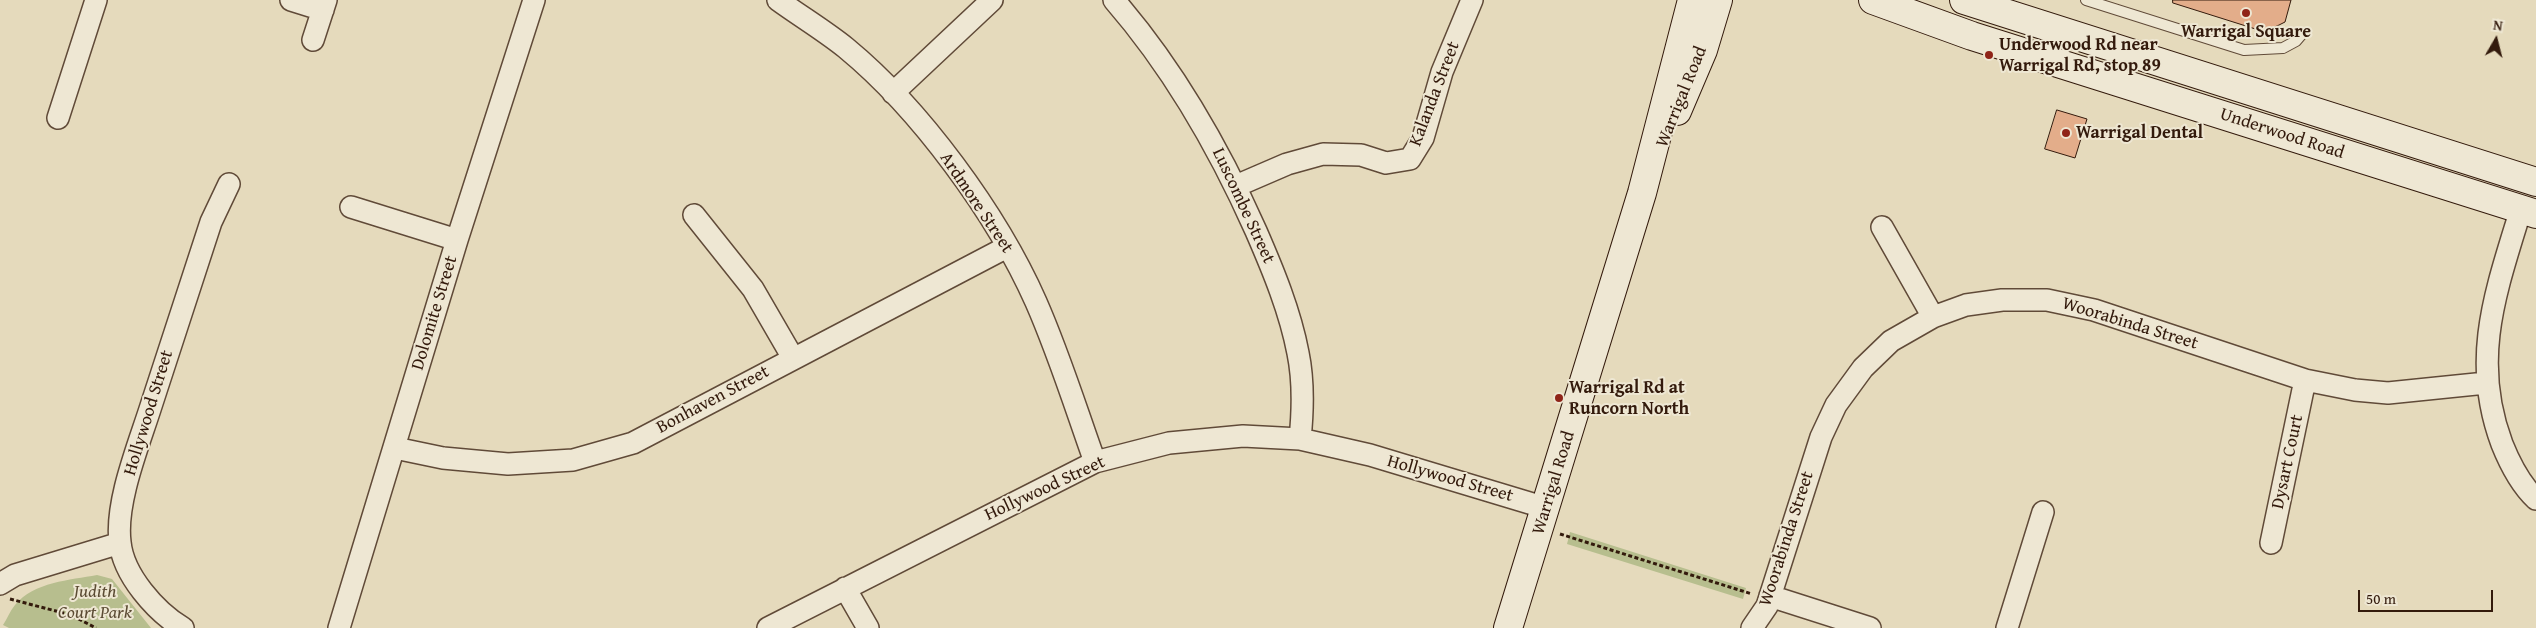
<!DOCTYPE html>
<style>
body{margin:0}
#map{position:relative;width:2536px;height:628px;overflow:hidden;background:#e5dabc;font-family:"Gentium Book Plus",serif}
canvas{display:block}
.north{position:absolute;left:2471px;top:15px;width:50px;height:50px;-webkit-text-stroke:4px #eee7d3;paint-order:stroke;rotate:8deg;font-size:14px;font-weight:700;line-height:20px;text-align:center;color:#331a0c}
.north::after{content:'';display:block;margin:auto;width:18px;height:22px;background:#331a0c;clip-path:polygon(50% 0,100% 100%,50% 72%,0 100%)}
.scale{position:absolute;left:2358px;top:590px;width:135px;height:22px;box-sizing:border-box;border:2px solid #331a0c;border-top:0;padding-left:6px;font-size:15px;line-height:18px;white-space:nowrap;color:#331a0c;-webkit-text-stroke:4px #eee7d3;paint-order:stroke}
</style>
<div id="map">
<canvas width="2536" height="628"></canvas>
<div class="north">N</div>
<div class="scale">50 m</div>
</div>
<script>
const ctx = document.querySelector('canvas').getContext('2d');
ctx.lineJoin = 'round';
function fillPath(path, color) { ctx.fillStyle = color; ctx.fill(path, 'evenodd'); }
function trace(path, color, width, dash) { ctx.strokeStyle = color; ctx.lineWidth = width; ctx.lineCap = dash ? 'butt' : 'round'; ctx.setLineDash(dash || []); ctx.stroke(path); }
function write(font, color, halo, rows, align = 'center') {
  ctx.font = font + ' "Gentium Book Plus",serif'; ctx.lineWidth = 4; ctx.setLineDash([]); ctx.textBaseline = 'middle'; ctx.strokeStyle = halo; ctx.fillStyle = color; for (const [text, x, y, turn = 0] of rows) {
    ctx.save(); ctx.translate(x, y); ctx.rotate((+turn || 0) * Math.PI / 180); ctx.textAlign = isNaN(turn) ? turn : align; if (halo) ctx.strokeText(text, 0, 0); ctx.fillText(text, 0, 0); ctx.restore();
  }
}
fillPath(new Path2D(`
 M1570,532l176,56 -3,11 -176,-55z
 M97,575l15,4 39,49h-142l-6,-3c4,-6 7,-14 12,-20 19,-23 55,-25 82,-30z`), '#b7be8e');
const building = new Path2D(`
 M2173,0h118l-6,22 -20,10 -92,-29z
 M2057,110l30,9 -12,39 -30,-9z`);
fillPath(building, '#e3ad8a');
trace(building, '#331a0c', 1);
const lane = new Path2D(`
 M2086,0l158,50 39,-2 13,-7 6,-7`);
const street = new Path2D(`
 M291,0l32,10
 M778,0c22,16 47,31 68,48 74,61 151,166 190,254 23,52 40,107 59,160
 M1114,0c60,69 105,148 142,231 17,39 34,80 42,122 6,29 5,57 2,86
 M313,40l13,-40
 M893,93l99,-93
 M58,118l38,-118
 M1236,186l51,-22 36,-10 38,1 25,8 24,-4 13,-21 19,-66 30,-72
 M351,207l106,33
 M2521,209c-25,82 -51,150 -19,235 8,20 18,40 34,55
 M694,215l59,74 40,69
 M1882,227l51,90
 M395,448l48,10 65,6 65,-4 60,-17 374,-196
 M2271,543l34,-163
 M0,584l15,-9 105,-32
 M845,588l23,40
 M1770,596l100,32
 M183,628c-27,-16 -60,-53 -63,-86 -5,-40 19,-98 31,-136 20,-61 40,-122 60,-184l18,-38
 M339,628l118,-388 77,-240
 M768,628l327,-166 74,-19 74,-7 57,3 70,16 176,53
 M1752,628l15,-22 54,-169 15,-32 27,-37 28,-27 42,-24 33,-12 36,-5h45l47,10 211,70 50,10 33,3 98,-10
 M2007,628l36,-116`);
const secondary = new Path2D(`
 M1873,0l99,36 564,178
 M1964,0l572,182
 M1677,111l26,-61 15,-50
 M1508,628l134,-435 50,-193`);
trace(lane, '#604a38', 12);
trace(street, '#604a38', 24);
trace(secondary, '#331a0c', 30);
trace(new Path2D(`
 M1560,534l192,60
 M10,599l61,16 25,13`), '#331a0c', 3, [4, 2.5]);
trace(lane, '#eee7d3', 10);
trace(street, '#eee7d3', 21);
trace(secondary, '#eee7d3', 28);
for (const [x, y, r, color] of [
 [2246,13,5,"#8f2418"],
 [1989,55,5,"#8f2418"],
 [2066,133,5,"#8f2418"],
 [1559,398,5,"#8f2418"]
]) { const dot = new Path2D(); dot.arc(x, y, r, 0, 2 * Math.PI); ctx.fillStyle = color; ctx.fill(dot); trace(dot, '#eee7d3', 2); }
write('bold 18px', '#331a0c', '#eee7d3', [
 ["Warrigal Square",2246,32,"center"],
 ["Underwood Rd near",1999,45],
 ["Warrigal Rd, stop 89",1999,66],
 ["Warrigal Dental",2076,133],
 ["Warrigal Rd at",1569,388],
 ["Runcorn North",1569,409]
], 'left');
write('18px', '#331a0c', '#eee7d3', [
 ["Kalanda Street",1435,94,-69],
 ["Warrigal Road",1682,97,-68],
 ["Underwood Road",2282,134,18],
 ["Ardmore Street",976,203,56],
 ["Luscombe Street",1243,206,65],
 ["Dolomite Street",435,313,-73],
 ["Woorabinda Street",2130,324,17],
 ["Bonhaven Street",713,400,-28],
 ["Hollywood Street",149,413,-73],
 ["Dysart Court",2288,462,-78],
 ["Hollywood Street",1450,479,16],
 ["Warrigal Road",1554,483,-73],
 ["Hollywood Street",1045,489,-25],
 ["Woorabinda Street",1787,539,-72]
]);
write('italic 18px', '#5b4b33', '#eee7d3', [
 ["Judith",95,592],
 ["Court Park",95,613]
]);
</script>
